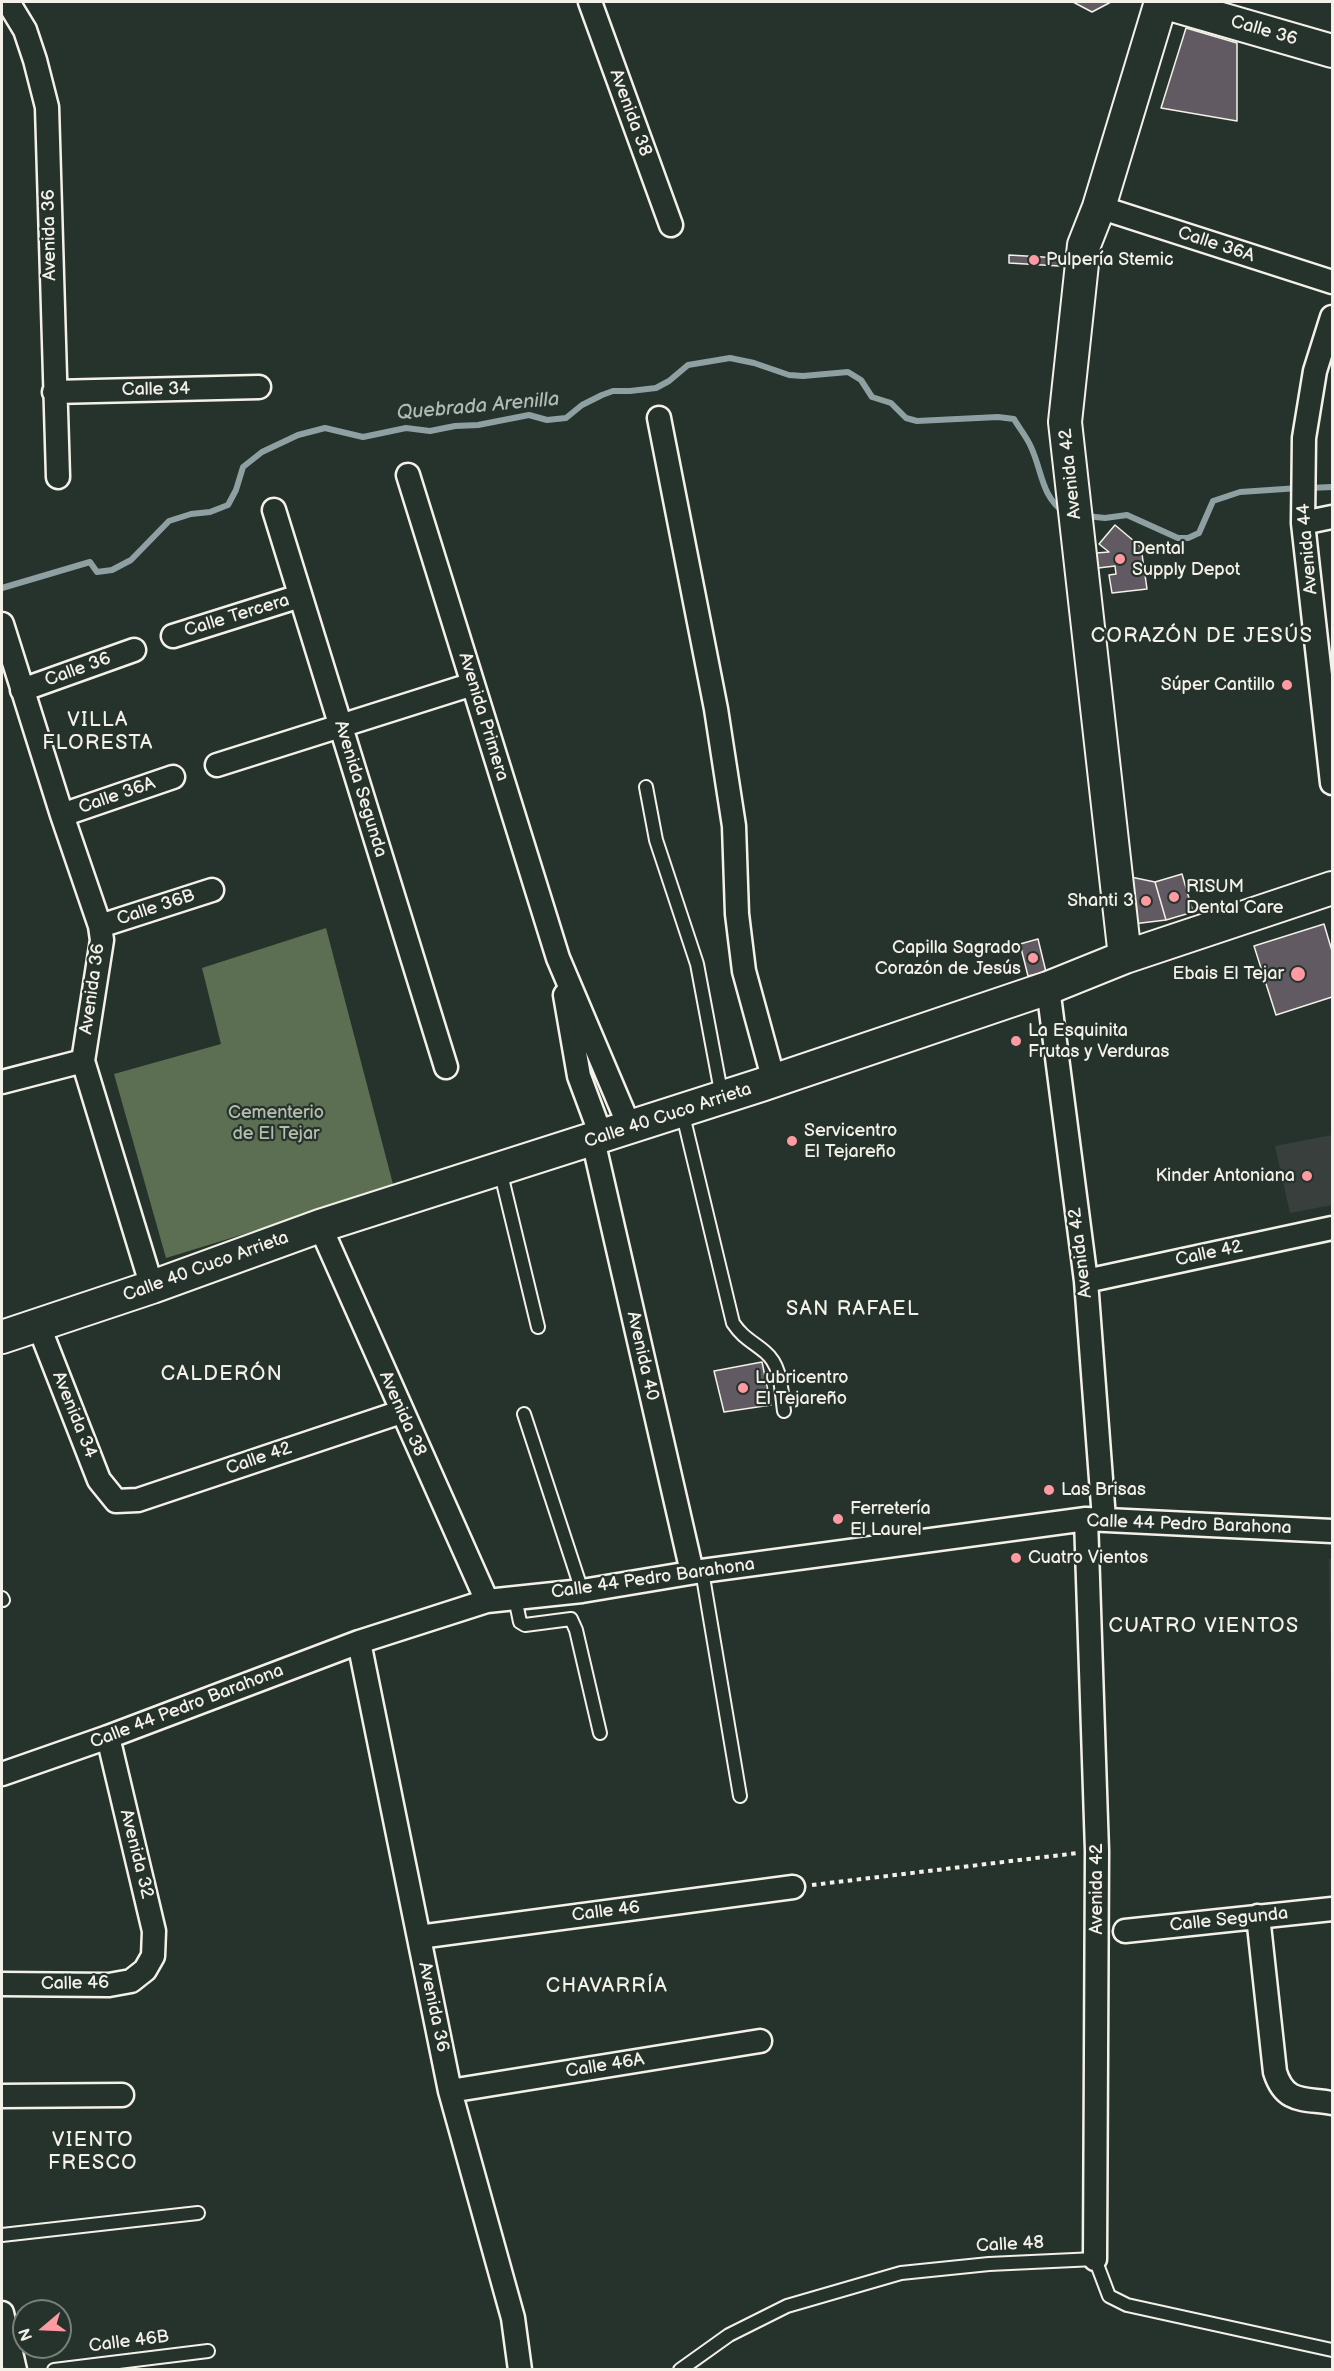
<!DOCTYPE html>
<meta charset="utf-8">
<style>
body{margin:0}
#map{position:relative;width:1334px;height:2371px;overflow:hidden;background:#26332d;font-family:"Balsamiq Sans",sans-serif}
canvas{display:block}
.frame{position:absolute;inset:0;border:3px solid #f4f1e8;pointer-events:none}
.north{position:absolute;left:12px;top:2299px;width:60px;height:60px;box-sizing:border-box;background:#26332d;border:2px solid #787f78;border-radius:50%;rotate:251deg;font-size:16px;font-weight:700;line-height:24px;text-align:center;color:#f4f1e8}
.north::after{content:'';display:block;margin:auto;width:21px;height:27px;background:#ff9aa2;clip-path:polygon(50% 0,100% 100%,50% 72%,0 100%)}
</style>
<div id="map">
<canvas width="1334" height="2371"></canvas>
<div class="frame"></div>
<div class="north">N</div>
</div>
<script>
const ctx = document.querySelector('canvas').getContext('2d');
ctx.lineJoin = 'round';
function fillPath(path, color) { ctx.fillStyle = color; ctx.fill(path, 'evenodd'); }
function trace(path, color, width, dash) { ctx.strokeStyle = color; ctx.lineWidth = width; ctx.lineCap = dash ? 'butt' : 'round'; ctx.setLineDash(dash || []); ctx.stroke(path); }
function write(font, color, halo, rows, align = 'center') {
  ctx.font = font + ' "Balsamiq Sans",sans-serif'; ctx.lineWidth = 4.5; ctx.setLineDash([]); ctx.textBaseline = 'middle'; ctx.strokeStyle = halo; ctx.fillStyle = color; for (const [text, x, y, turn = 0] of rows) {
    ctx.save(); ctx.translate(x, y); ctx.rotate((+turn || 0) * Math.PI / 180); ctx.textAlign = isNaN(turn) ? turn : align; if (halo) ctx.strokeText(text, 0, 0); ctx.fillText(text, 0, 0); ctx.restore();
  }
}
fillPath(new Path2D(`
 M1332,1135v70l-42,8 -15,-67z
 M1329,1559h3v211z`), '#383f3d');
fillPath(new Path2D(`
 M326,928l68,260 -228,70 -52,-184 107,-30 -19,-76z`), '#5c6f52');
trace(new Path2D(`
 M1309,488l23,-1
 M1086,516l19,2 22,-3 51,23h10l11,-5 14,-32 27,-9 59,-4
 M2,588l88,-26 7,10 15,-2 19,-10 38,-39 22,-7 19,-2 18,-7 8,-15 7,-23 19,-15 36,-17 27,-7 38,9 43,-9 24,3 25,-5 23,-1 51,-10 18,5 19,-2 16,-13 20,-10 11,-4h17l26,-3 13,-7 19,-16 42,-7 24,5 35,12 14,1 45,-4 13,8 11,17 19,6 15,15 11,3 81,-4 16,2c5,9 13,18 17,28 11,23 10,49 33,65`), '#8ea0a1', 6);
const building = new Path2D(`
 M1073,2h38l-19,10z
 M1186,28l51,15v78l-76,-13z
 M1009,255l50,3v8l-50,-3z
 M1115,525l26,22 6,42 -35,4 -3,-18 7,-1 -1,-8 -17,2 -2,-15 13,-1 -10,-8z
 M1182,874l11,38 -27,8 -11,-38z
 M1131,877l24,5 11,38 -33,4z
 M1324,924l8,27v46l-56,18 -22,-69z
 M1038,939l8,33 -18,4 -8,-32z
 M762,1362l9,43 -47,7 -10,-41z`);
fillPath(building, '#625a62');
trace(building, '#f4f1e8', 1.5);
const lane = new Path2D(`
 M646,787l10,53 41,124 25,133
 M682,1111l51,212c10,15 19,18 32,29 17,14 16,38 19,59
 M500,1170l38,157
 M524,1414l58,177
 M702,1571l38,225
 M2,1598l1,2
 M515,1598l5,24 5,3 46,-6 5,11 24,103
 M2,2235l196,-22
 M54,2370l154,-19
 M680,2370l49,-35 58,-29 114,-33 88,-9 106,-5 14,37 18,9 205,45`);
const street = new Path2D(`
 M8,2l17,28 10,30 12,47 11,370
 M590,2l81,223
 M1099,207l233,75
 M1332,317l-17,54 -11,67 -1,85 29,260
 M54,392l205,-5
 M659,418l57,291 18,117 3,88 7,57 30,110
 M408,475l150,483 72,170
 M274,510l172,557
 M1303,523l29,-6
 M2,624l60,191 38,111 2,14 -19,121 69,226
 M173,636l127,-40
 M22,690l112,-40
 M217,765l256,-81
 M62,815l111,-38
 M100,926l112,-36
 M1048,988l38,293 18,238
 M565,995l14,81 23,62
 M2,1082l81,-21
 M593,1140l99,432
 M320,1226l167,375
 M1086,1281l246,-53
 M38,1324l61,156 17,21 22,-1 263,-88
 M1086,1519l11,332 -2,408
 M359,1642l91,449 63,227 7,52
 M2,1774l106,-37 251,-95 128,-41 95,-10 120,-20 384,-52 246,12
 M1258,1916l17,156c10,32 29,26 57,31
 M1125,1931l207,-22
 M419,1937l374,-50
 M2,1984l107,1 22,-4 14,-11 8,-14 1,-25 -46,-194
 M450,2091l310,-50
 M2,2096l120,-1
 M2,2313l13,57`);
const secondary = new Path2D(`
 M1162,2l170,49
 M1125,957l-60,-535 19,-177 15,-38 62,-205
 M2,1337l150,-50 168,-61 441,-141 287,-97 77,-31 207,-69`);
trace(lane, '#f4f1e8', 16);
trace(street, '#f4f1e8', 27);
trace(secondary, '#f4f1e8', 36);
trace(new Path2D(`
 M812,1885l266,-32`), '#f4f1e8', 4, [4.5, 4.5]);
trace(lane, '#26332d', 12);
trace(street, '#26332d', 22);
trace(secondary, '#26332d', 32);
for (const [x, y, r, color] of [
 [1034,260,6,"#ff9aa2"],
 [1120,559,6,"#ff9aa2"],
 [1287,685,6,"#ff9aa2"],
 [1174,897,6,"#ff9aa2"],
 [1146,901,6,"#ff9aa2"],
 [1033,958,6,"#ff9aa2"],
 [1298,974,8,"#ff9aa2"],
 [1016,1041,6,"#ff9aa2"],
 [792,1141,6,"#ff9aa2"],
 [1307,1176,6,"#ff9aa2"],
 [743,1388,6,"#ff9aa2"],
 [1049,1490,6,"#ff9aa2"],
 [838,1519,6,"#ff9aa2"],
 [1016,1558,6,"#ff9aa2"]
]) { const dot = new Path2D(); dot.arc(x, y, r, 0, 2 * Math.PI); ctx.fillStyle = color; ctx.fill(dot); trace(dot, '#26332d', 2); }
write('18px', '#f4f1e8', '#26332d', [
 ["Calle 36",1264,31,16],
 ["Avenida 38",630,113,70],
 ["Avenida 36",50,235,-91],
 ["Calle 36A",1216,245,18],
 ["Calle 34",156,390,-1],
 ["Avenida 42",1071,474,-96],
 ["Avenida 44",1308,549,-95],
 ["Calle Tercera",237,616,-17],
 ["Calle 36",78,670,-20],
 ["Avenida Primera",483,717,73],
 ["Avenida Segunda",360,789,73],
 ["Calle 36A",117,796,-19],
 ["Calle 36B",156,908,-18],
 ["Avenida 36",93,989,-82],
 ["Calle 40 Cuco Arrieta",668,1116,-18],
 ["Avenida 42",1081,1253,-97],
 ["Calle 42",1209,1254,-12],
 ["Calle 40 Cuco Arrieta",206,1267,-20],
 ["Avenida 40",642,1356,77],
 ["Avenida 38",402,1414,66],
 ["Avenida 34",74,1415,68],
 ["Calle 42",259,1459,-19],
 ["Calle 44 Pedro Barahona",1189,1525,2],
 ["Calle 44 Pedro Barahona",653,1579,-8],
 ["Calle 44 Pedro Barahona",187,1707,-21],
 ["Avenida 32",136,1854,76],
 ["Avenida 42",1097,1889,-90],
 ["Calle 46",606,1912,-7],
 ["Calle Segunda",1229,1920,-6],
 ["Calle 46",75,1984,-1],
 ["Avenida 36",433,2007,78],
 ["Calle 46A",605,2066,-9],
 ["Calle 48",1010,2245,-3],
 ["Calle 46B",129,2342,-7]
]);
write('18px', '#f4f1e8', '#26332d', [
 ["Pulpería Stemic",1046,260],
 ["Dental",1132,549],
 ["Supply Depot",1132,570],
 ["Súper Cantillo",1275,685,"right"],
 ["RISUM",1186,887],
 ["Dental Care",1186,908],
 ["Shanti 3",1134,901,"right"],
 ["Capilla Sagrado",1021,948,"right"],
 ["Corazón de Jesús",1021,969,"right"],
 ["Ebais El Tejar",1284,974,"right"],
 ["La Esquinita",1028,1031],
 ["Frutas y Verduras",1028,1052],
 ["Servicentro",804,1131],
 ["El Tejareño",804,1152],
 ["Kinder Antoniana",1295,1176,"right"],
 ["Lubricentro",755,1378],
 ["El Tejareño",755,1399],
 ["Las Brisas",1061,1490],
 ["Ferretería",850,1509],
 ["El Laurel",850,1530],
 ["Cuatro Vientos",1028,1558]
], 'left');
write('18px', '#b7bdac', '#26332d', [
 ["Cementerio",276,1113],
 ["de El Tejar",276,1134]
]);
write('italic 20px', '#b0bbb8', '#26332d', [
 ["Quebrada Arenilla",478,407,-5]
]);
ctx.letterSpacing = '1.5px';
write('20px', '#f4f1e8', '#26332d', [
 ["CORAZÓN DE JESÚS",1202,637],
 ["VILLA",98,721],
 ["FLORESTA",98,744],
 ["SAN RAFAEL",853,1310],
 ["CALDERÓN",222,1375],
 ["CUATRO VIENTOS",1204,1627],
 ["CHAVARRÍA",607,1987],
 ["VIENTO",93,2141],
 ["FRESCO",93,2164]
]);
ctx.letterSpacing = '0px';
</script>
